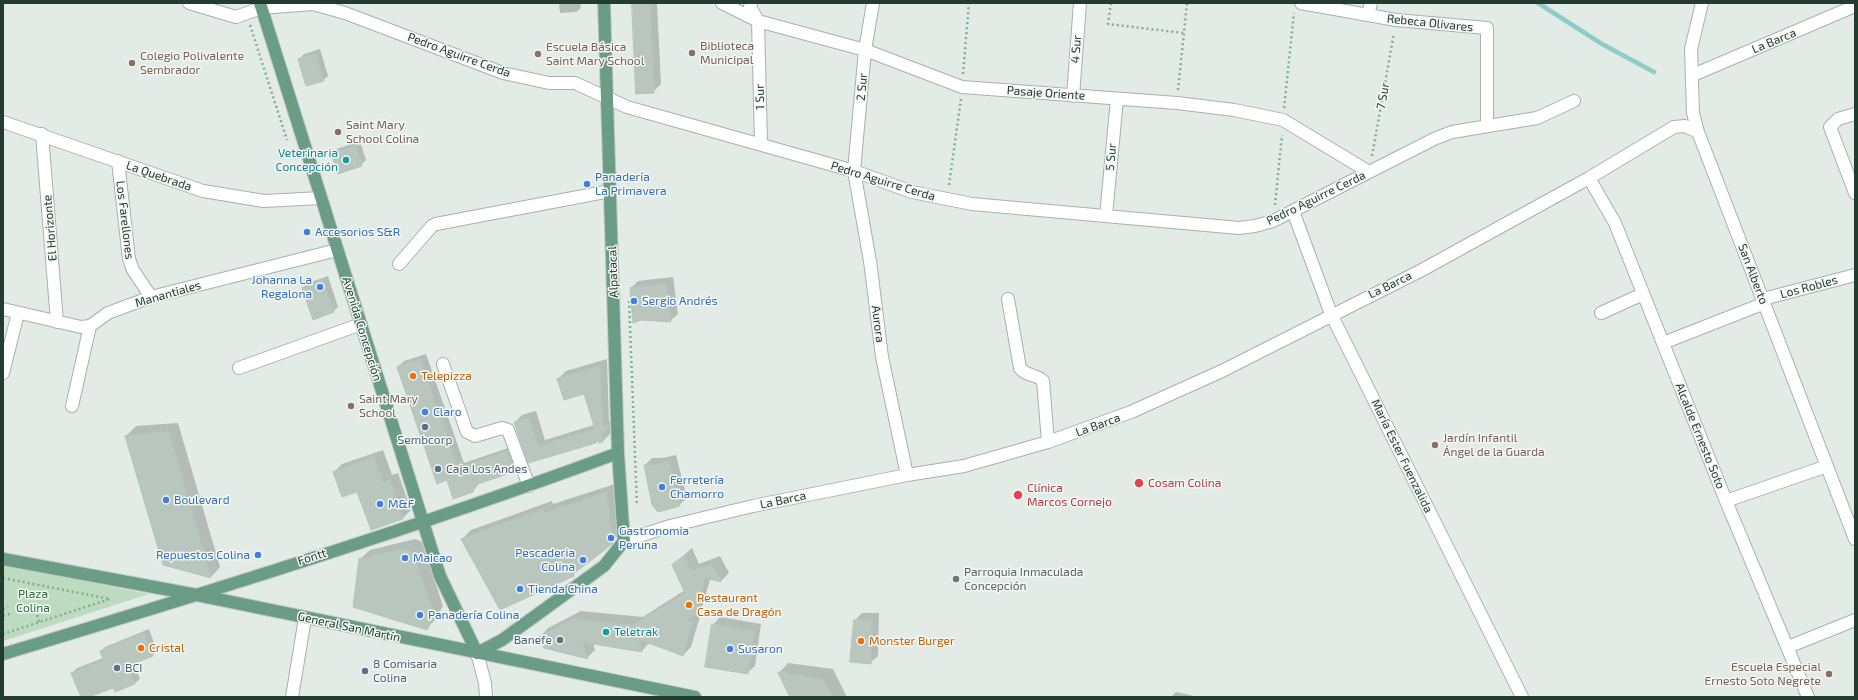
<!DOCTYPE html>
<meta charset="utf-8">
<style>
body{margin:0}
#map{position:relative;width:1858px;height:700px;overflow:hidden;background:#e2ebe5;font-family:"Exo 2",sans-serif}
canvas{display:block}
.frame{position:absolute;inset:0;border:4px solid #243b30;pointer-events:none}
</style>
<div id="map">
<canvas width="1858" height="700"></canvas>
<div class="frame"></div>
</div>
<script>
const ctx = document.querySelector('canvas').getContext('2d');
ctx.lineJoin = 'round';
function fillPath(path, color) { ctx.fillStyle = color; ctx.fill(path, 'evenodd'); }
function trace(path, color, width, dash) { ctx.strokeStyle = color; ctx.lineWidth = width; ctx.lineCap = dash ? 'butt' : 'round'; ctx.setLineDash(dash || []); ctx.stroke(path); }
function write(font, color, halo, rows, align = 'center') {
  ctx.font = font + ' "Exo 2",sans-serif'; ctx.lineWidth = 3; ctx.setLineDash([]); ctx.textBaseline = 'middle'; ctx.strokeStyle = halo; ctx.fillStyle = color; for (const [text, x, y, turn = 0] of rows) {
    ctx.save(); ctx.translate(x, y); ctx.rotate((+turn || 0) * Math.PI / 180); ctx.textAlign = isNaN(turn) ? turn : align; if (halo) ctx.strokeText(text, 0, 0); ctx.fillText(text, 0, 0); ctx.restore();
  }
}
fillPath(new Path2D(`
 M3,565l146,29 -146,47z`), '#bddbbf');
fillPath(new Path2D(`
 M559,3h21l1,5 -5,4 -16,1z
 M633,3h24l4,81 -8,8z
 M320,49l8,27 -5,4 -24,-21 5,-5z
 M360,141l6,19 -5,5 -29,-11 5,-5z
 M328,276l10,31 -4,4 -31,-23 5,-5z
 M673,277l5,37 -8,7 -39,-33 7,-7z
 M426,354l38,109 50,-17 5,19 -6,6 -33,11 -7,9 -25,-12 -50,-112 6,-6z
 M607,359l2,62 6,-2 -5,7v8l-7,7 -4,-2 -70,23 -14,-40 7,-7 14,-4 9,29 49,-15 -9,-32 -27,-14 8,-8z
 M178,423l42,144 -9,10 -47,-13 -38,-128 10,-10z
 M383,450l9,25 6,-2 13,37 -8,8 -31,11 -14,-39 -24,-18 8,-8z
 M676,455l11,43 -8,7 -34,-40 7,-7h10z
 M615,484l6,49 -48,42 -111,-36 9,-9 81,-29 1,3z
 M415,539l7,3 21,64 -7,13 -10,10 -66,-70 10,-9z
 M692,548l7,16 21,-8 9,17 -8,8 -11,-2 -7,26 -7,7 5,1 -10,34 -8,8 -33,-13 -8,9 -49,-8 2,7 -8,8 -47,-21 8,-9 33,-17 62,6 42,-27 -12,-25zM580,637l4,11h-2l-4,-10z
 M862,613h17l-1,43 -8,7 -15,-43z
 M720,617l41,7 -6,42 -8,7 -34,-48z
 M149,629l8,22 -5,5 -18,7 6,16 -5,4 -19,8 -2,-5 -27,11h-5l-10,-24 5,-5 26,-10 -2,-6 4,-5z
 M788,663l45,6 14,28h-56l-12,-24z
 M1176,692l23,5h-28z`), '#0003');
trace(new Path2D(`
 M1538,3l64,41 52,28`), '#8fccc9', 4.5);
const building = new Path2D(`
 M632,3h18l4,90 -18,1z
 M315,54l9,27 -18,5 -8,-27z
 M355,145l7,21 -24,8 -7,-20z
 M323,280l11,32 -21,8 -11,-32z
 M666,284l5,38 -30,-2 -8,3 -3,-35z
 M420,359l38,109 50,-17 6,16 -2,1 1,4 -38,13 -2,7 -20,7 -6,-19 -10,4 -40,-117z
 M600,366l3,61 7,-2 -7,9v8l-4,1 -1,-3 -2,3 -68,20 -14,-41 15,-5 9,29 57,-17 -11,-35 -20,6 -7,-21z
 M169,432l42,146 -48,-13 -38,-129z
 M374,457l9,26 7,-3 13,39 -32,11 -14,-38 -15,5 -9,-25z
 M669,461l11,45 -22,6 -6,-7 -8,-40h10z
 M607,492l6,51 -2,2 -38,29 1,2 -74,34 -39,-71 82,-30 1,4z
 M404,549l9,3 21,64 -7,14 -74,-23 6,-48z
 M684,556l7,15 21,-7 9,18 -16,-4 -10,36 -10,6 8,1 -10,35 -45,-17 4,13 -61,-10 7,17 -44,-11 -5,-11 33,-18 61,6 52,-32 -13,-28z
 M854,620h18l-1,44 -21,-2z
 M712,624l43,7 -7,43 -43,-7z
 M144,633l9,23 -25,10 7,18 -20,8 -2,-4 -24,9h-8l-10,-24 32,-13 -3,-9z
 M778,672l45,7 10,18h-43z`);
fillPath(building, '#b8c6be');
trace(building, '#b5c4bb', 1);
const minor = new Path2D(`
 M189,3l47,14 25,-9 52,-4 32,9 158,60 46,10h26l52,24 227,64 58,21 60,12 267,24 16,-2 18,-5 161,-82 18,-7 85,-14 37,-17
 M722,3l36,18 107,29 97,37 215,16 57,7 49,10 86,52
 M751,3l-1,4 8,14 3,123
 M873,3l-8,47 -11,121 16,90 12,96 25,118
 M1301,3l95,17 91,8v98
 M1702,3l-11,46 2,64 5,19 157,407
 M1368,15l3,-12
 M1693,75l162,-69
 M1073,96l7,-93
 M1855,114l-17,5 -8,8 25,66
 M3,122l200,69 61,10 57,-3
 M42,134l15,188
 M118,161l11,98 4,11 18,27
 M1589,178l26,45 111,278 82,196
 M1293,211l38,103 191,383
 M1106,216l11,-117
 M399,264l33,-38 4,-2 174,-33
 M1008,299l12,69c5,8 17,6 23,13l5,61
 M1763,299l92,-24
 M3,309l78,18 9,-1 18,-13 43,-16 186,-47
 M1601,313l42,-19
 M1663,343l102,-40
 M443,364l24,68 8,4 27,-8 6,2 21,56
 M239,368l122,-44
 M3,373l15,-60
 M72,406l18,-80
 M1726,501l101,-35
 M624,541l46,-15 83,-20 154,-31 57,-9 84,-24 83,-30 91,-41 200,-101 167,-92 85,-51 11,-1 13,6
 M1788,647l67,-27
 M477,653l8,30 1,14
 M292,697l13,-79`);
const major = new Path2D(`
 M260,3l180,573 37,77
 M3,559l194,36 498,102
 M477,653l25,-13 102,-74 20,-25 -6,-88 -14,-450
 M3,654c206,-62 413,-126 615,-201`);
trace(minor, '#a5b3ab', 14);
trace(major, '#c2c8c5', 14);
trace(new Path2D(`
 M1111,3l-3,21 76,9
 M250,25l37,115
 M963,74l6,-71
 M1178,90l9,-87
 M1284,108l10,-95
 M1372,156l22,-123
 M949,185l12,-86
 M1275,205l7,-70
 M629,301l8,205
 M3,578l107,21 -107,35
 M3,609l5,-3
 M19,609h7l11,5 2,8
 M3,616l9,-3`), '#85ac98', 2.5, [2, 3]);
trace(minor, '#fff', 12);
trace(major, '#6b9d86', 12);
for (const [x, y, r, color] of [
 [692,53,4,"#8d6e63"],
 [538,54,4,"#8d6e63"],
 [132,63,4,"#8d6e63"],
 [338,132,4,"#8d6e63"],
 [346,160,4,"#0f9aa8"],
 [587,184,4,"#3f7fe0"],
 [307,232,4,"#3f7fe0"],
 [320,287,4,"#3f7fe0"],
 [634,301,4,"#3f7fe0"],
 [413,376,4,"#e8710a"],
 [351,406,4,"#8d6e63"],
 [425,412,4,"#3f7fe0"],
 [425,427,4,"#5c6f8a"],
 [1435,445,4,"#8d6e63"],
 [438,469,4,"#5c6f8a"],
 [1139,483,5,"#e0444e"],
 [662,487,4,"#3f7fe0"],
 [1018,495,5,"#e0444e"],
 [166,500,4,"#3f7fe0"],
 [380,504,4,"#3f7fe0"],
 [611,538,4,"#3f7fe0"],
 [258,555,4,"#3f7fe0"],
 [405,558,4,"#3f7fe0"],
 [583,560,4,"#3f7fe0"],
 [956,579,4,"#6b7280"],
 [520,589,4,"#3f7fe0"],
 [689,605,4,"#e8710a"],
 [420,615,4,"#3f7fe0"],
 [606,632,4,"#0f9aa8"],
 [560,640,4,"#5c6f8a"],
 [861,641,4,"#e8710a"],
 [141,648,4,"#e8710a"],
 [730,649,4,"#3f7fe0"],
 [117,668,4,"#5c6f8a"],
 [365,671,4,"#5c6f8a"],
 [1829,674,4,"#8d6e63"]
]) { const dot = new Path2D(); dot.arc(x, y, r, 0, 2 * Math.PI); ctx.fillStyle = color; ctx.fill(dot); trace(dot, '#f3f8f4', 1.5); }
write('12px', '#243b30', '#f3f8f4', [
 ["Rebeca Olivares",1430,23,6],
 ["La Barca",1774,41,-23],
 ["4 Sur",1076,49,-86],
 ["Pedro Aguirre Cerda",459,55,20],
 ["2 Sur",862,87,-85],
 ["Pasaje Oriente",1046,93,4],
 ["7 Sur",1383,96,-80],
 ["1 Sur",760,97,-91],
 ["5 Sur",1111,157,-85],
 ["La Quebrada",159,176,19],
 ["Pedro Aguirre Cerda",883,181,17],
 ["Pedro Aguirre Cerda",1316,198,-26],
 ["Los Farellones",125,220,83],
 ["El Horizonte",50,228,-95],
 ["Alpatacal",613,272,-92],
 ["San Alberto",1753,274,69],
 ["La Barca",1390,285,-26],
 ["Los Robles",1809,287,-15],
 ["Manantiales",168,294,-16],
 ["Aurora",878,324,83],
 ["Avenida Concepción",362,329,73],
 ["La Barca",1098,425,-20],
 ["Alcalde Ernesto Soto",1700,436,68],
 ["María Ester Fuenzalida",1402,456,64],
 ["La Barca",783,500,-12],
 ["Fontt",312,557,-18],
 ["General San Martín",349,627,12]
]);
write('12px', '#785e54', '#f3f8f4', [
 ["Biblioteca",700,46],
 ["Municipal",700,60],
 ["Escuela Básica",546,47],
 ["Saint Mary School",546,61],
 ["Colegio Polivalente",140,56],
 ["Sembrador",140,70],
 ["Saint Mary",346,125],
 ["School Colina",346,139],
 ["Saint Mary",359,399],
 ["School",359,413],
 ["Jardín Infantil",1443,438],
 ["Ángel de la Guarda",1443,452],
 ["Escuela Especial",1821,667,"right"],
 ["Ernesto Soto Negrete",1821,681,"right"]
], 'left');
write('12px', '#0d838f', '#f3f8f4', [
 ["Veterinaria",338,153],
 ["Concepción",338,167],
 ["Teletrak",614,632,"left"]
], 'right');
write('12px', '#366cbe', '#f3f8f4', [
 ["Panadería",595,177],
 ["La Primavera",595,191],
 ["Accesorios S&R",315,232],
 ["Johanna La",312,280,"right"],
 ["Regalona",312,294,"right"],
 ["Sergio Andrés",642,301],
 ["Claro",433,412],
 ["Ferretería",670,480],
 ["Chamorro",670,494],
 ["Boulevard",174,500],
 ["M&F",388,504],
 ["Gastronomia",619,531],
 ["Peruna",619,545],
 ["Pescaderia",575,553,"right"],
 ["Colina",575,567,"right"],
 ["Repuestos Colina",250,555,"right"],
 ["Maicao",413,558],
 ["Tienda China",528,589],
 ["Panadería Colina",428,615],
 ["Susaron",738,649]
], 'left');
write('12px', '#c56008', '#f3f8f4', [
 ["Telepizza",421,376],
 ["Restaurant",697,598],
 ["Casa de Dragón",697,612],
 ["Monster Burger",869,641],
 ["Cristal",149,648]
], 'left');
write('12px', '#4e5e75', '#f3f8f4', [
 ["Sembcorp",425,440,"center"],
 ["Caja Los Andes",446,469],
 ["Banefe",552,640,"right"],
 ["8 Comisaria",373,664],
 ["Colina",373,678],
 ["BCI",125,668]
], 'left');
write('12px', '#be3a42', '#f3f8f4', [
 ["Cosam Colina",1148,483],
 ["Clínica",1027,488],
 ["Marcos Cornejo",1027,502]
], 'left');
write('12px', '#5b616d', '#f3f8f4', [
 ["Parroquia Inmaculada",964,572],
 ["Concepción",964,586]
], 'left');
write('12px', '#316e3c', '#f3f8f4', [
 ["Plaza",33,594],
 ["Colina",33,608]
]);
</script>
